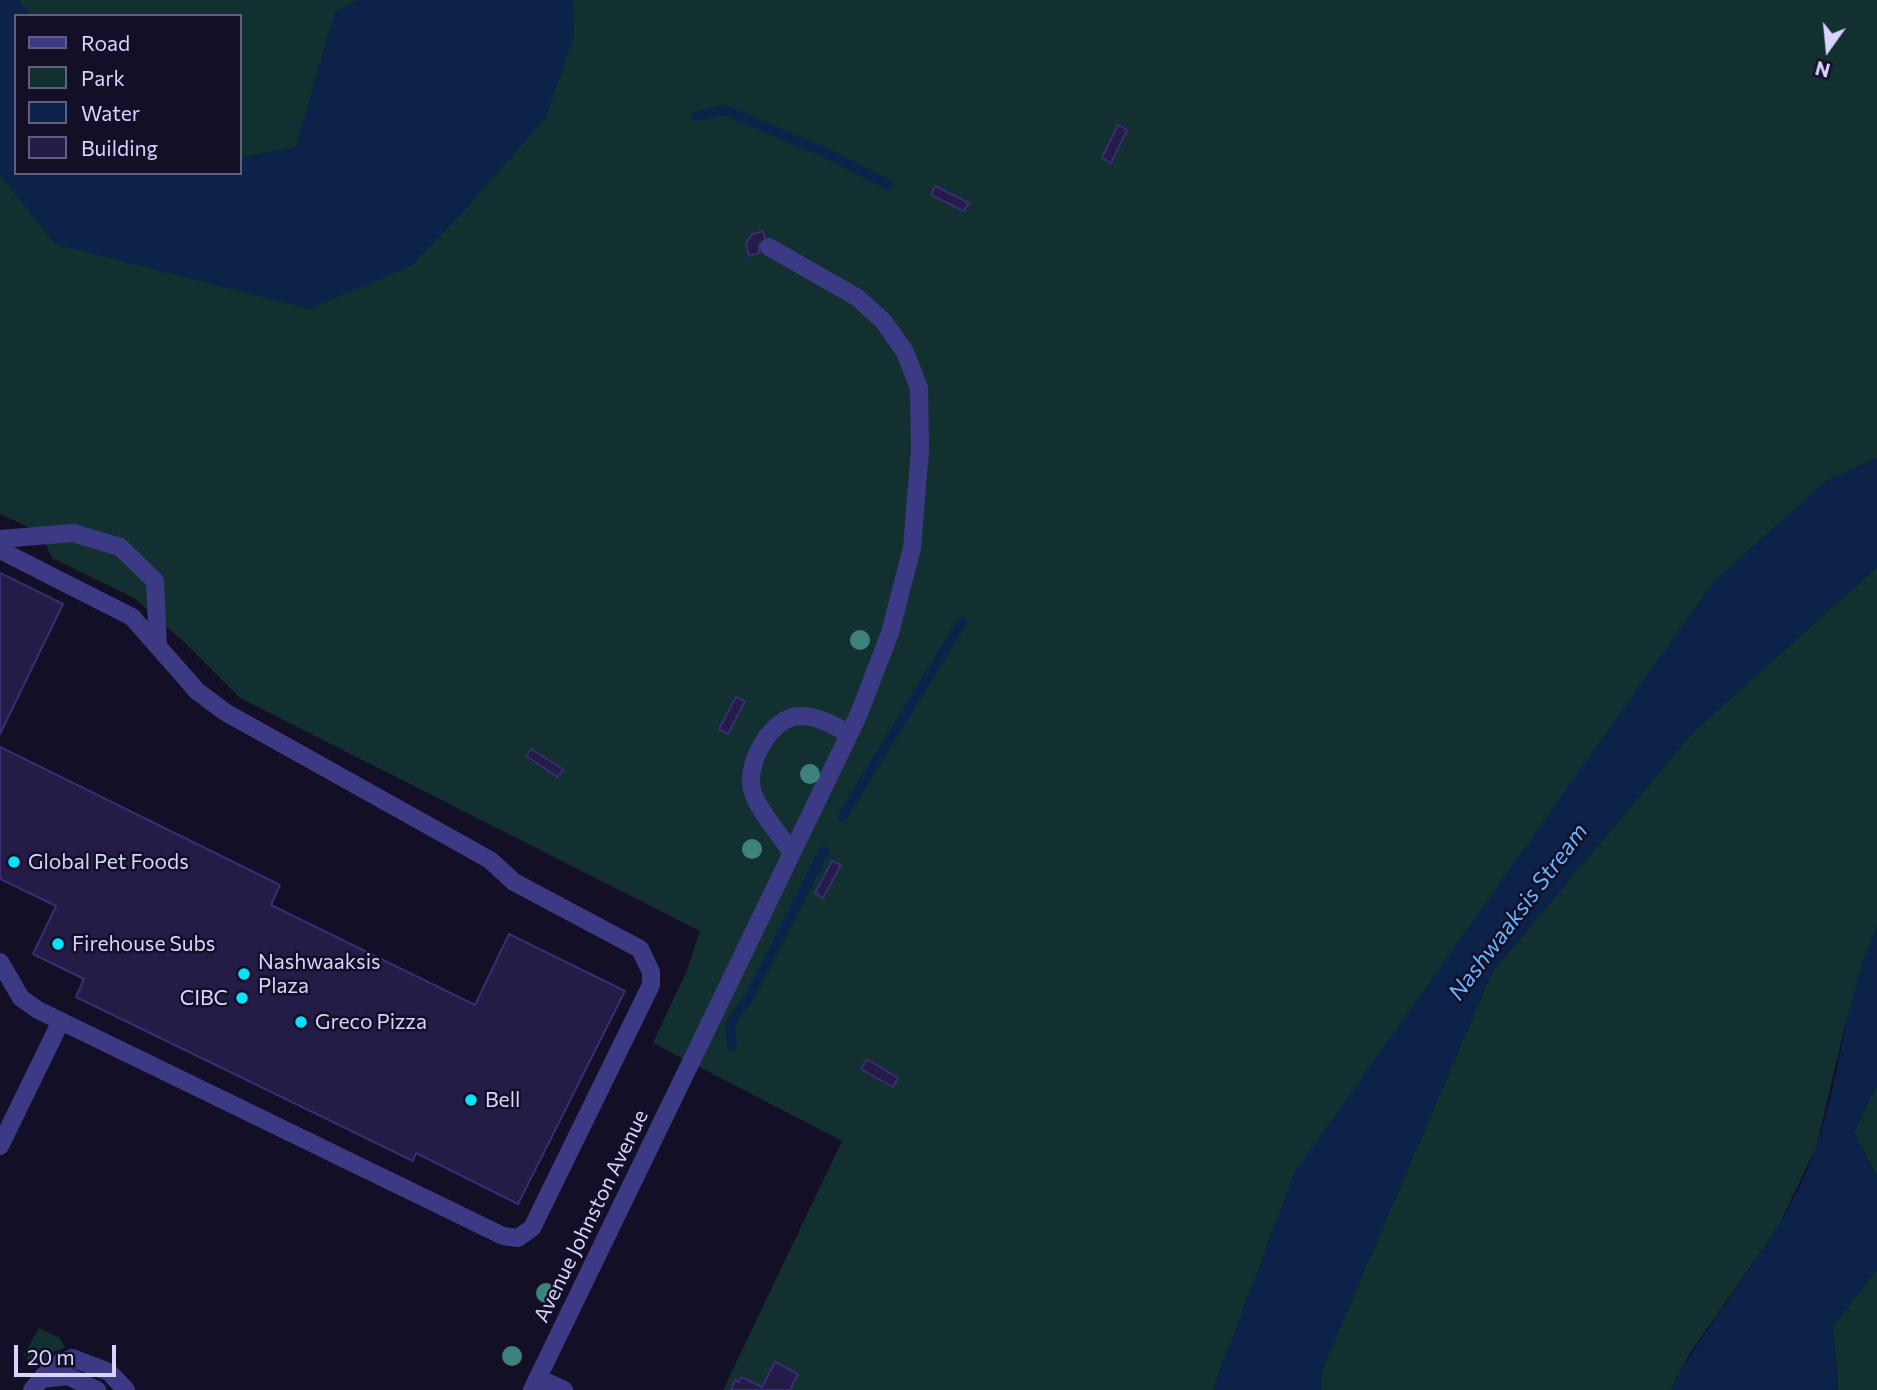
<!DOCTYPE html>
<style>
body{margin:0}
#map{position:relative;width:1877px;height:1390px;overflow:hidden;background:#130f26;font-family:Commissioner,sans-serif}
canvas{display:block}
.legend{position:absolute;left:14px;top:14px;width:228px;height:161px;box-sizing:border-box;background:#130f26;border:2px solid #625e7d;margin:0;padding:9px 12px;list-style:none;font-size:21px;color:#d9d4ff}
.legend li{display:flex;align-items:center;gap:14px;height:35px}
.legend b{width:35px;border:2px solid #625e7d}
.north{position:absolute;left:1793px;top:14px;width:70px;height:70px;-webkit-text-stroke:5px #130f26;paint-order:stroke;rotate:195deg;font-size:19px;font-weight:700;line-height:28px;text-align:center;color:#d9d4ff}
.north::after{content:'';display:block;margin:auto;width:24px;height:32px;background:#d9d4ff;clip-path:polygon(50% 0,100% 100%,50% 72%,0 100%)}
.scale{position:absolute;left:14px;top:1345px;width:102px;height:32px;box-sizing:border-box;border:4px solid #d9d4ff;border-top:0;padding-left:9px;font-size:21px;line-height:24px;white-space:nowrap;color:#d9d4ff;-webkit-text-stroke:5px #130f26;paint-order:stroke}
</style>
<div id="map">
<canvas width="1877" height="1390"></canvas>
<ul class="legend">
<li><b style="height:9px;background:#3d3a85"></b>Road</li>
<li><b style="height:19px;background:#12302f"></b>Park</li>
<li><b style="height:19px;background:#0c2248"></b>Water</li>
<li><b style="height:19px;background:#241b47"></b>Building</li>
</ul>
<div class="north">N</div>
<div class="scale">20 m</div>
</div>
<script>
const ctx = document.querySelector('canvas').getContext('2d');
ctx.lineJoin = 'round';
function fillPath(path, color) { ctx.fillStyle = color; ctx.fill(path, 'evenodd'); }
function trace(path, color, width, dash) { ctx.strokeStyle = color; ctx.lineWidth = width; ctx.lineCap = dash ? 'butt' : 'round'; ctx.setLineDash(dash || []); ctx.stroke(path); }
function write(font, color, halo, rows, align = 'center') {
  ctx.font = font + ' Commissioner,sans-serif'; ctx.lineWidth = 5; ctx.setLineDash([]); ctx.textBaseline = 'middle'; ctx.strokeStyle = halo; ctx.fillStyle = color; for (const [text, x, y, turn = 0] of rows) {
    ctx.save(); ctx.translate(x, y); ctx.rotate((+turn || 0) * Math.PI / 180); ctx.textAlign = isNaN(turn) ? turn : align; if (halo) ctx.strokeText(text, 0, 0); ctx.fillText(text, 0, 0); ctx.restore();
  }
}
fillPath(new Path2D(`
 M18,0h339l-22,13 -39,134 -56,11v-142h-210z
 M541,0h1336v458l-51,23 -531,691 -82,218h-490l119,-249 -189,-98 34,-73 13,-39 -460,-233 -55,-55 -51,-45 -82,-40 -11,-25 -41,-19v-350l167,109z
 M1877,567v359l-32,100 -29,122 -39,81 -87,124 -19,37h-349l-1,-18 171,-400 201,-240z
 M1877,1084v93l-23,-45z
 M1877,1269v121h-39l-5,-64z
 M39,1328l21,10 5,10 -10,3 -15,13 -10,-1 -6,-8z`), '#12302f');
fillPath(new Path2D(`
 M0,0h18l12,16h-14v157h123l3,3 15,-3h83v-15l56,-11 39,-134 22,-13h216l1,36 -28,81 -79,91 -56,58 -102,43 -254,-65 -55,-69z
 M1877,458v109l-184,165 -201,240 -171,400 1,18h-109l82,-218 418,-590 113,-101z
 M1877,926v158l-23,48 23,45v92l-44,57 5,64h-167c43,-83 114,-152 145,-243 25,-72 29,-151 61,-221z`), '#0c2248');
trace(new Path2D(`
 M696,116l29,-6 101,43 63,32
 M842,817l120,-195
 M732,1047l-2,-24 19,-25 75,-147`), '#0c2248', 10);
const building = new Path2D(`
 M1118,125l9,5 -16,33 -9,-5z
 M935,186l34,17 -5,8 -33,-16z
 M763,231l3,11 -7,2v9l-10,3 -3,-12 6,-10z
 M0,573l63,31 -63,130z
 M736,697l9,4 -17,33 -9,-5z
 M0,747l280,138 -9,20 204,100 34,-71 116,57 -107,213 -102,-51 -3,8 -337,-164 8,-18 -51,-25 23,-48 -56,-27z
 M531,749l32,20 -5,8 -32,-21z
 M832,861l9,4 -18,33 -8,-5z
 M867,1059l31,19 -5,9 -32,-18z
 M775,1362l23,12 -8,16h-59l4,-10 4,2 2,-5 21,10z`);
fillPath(building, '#241b47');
trace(building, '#3b2d73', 2);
trace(new Path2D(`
 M0,539l73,-6 47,14 35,34 3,65
 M0,550l132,67 65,74 28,21 265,148 24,22 126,67 11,23v13l-119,243 -14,10 -15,-2 -465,-226 -17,-12 -21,-36
 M792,853c-11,-17 -33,-42 -39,-60 -9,-25 14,-69 40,-76 18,-5 41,8 56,17
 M691,1062l167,-346 32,-83 22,-85 8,-98 -1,-62 -14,-36 -21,-30 -26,-24 -89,-51
 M538,1378l26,12
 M41,1379l27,-3 29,14
 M32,1390l20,-24 20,-8 37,14 17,18`), '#3d3a85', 18);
trace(new Path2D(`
 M0,1146l61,-125
 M532,1390l159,-328`), '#3d3a85', 18);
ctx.fillStyle = '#3d827b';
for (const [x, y] of [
 [860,640],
 [810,774],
 [752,849],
 [546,1293],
 [512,1356]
]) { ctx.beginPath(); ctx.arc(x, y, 10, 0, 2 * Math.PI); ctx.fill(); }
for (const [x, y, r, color] of [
 [14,862,7,"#00e5ff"],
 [58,944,7,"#00e5ff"],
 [244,974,7,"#00e5ff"],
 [242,998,7,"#00e5ff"],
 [301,1022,7,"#00e5ff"],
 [471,1100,7,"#00e5ff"]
]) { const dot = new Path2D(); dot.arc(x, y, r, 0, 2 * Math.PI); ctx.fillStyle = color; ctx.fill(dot); trace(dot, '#130f26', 2.5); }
write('21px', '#d9d4ff', '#130f26', [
 ["Global Pet Foods",28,862],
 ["Firehouse Subs",72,944],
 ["Nashwaaksis",258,962],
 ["Plaza",258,986],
 ["CIBC",228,998,"right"],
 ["Greco Pizza",315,1022],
 ["Bell",485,1100]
], 'left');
write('21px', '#d9d4ff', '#130f26', [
 ["Avenue Johnston Avenue",591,1216,-64]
]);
write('italic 23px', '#62b6ff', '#130f26', [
 ["Nashwaaksis Stream",1518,912,-53]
]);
</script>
